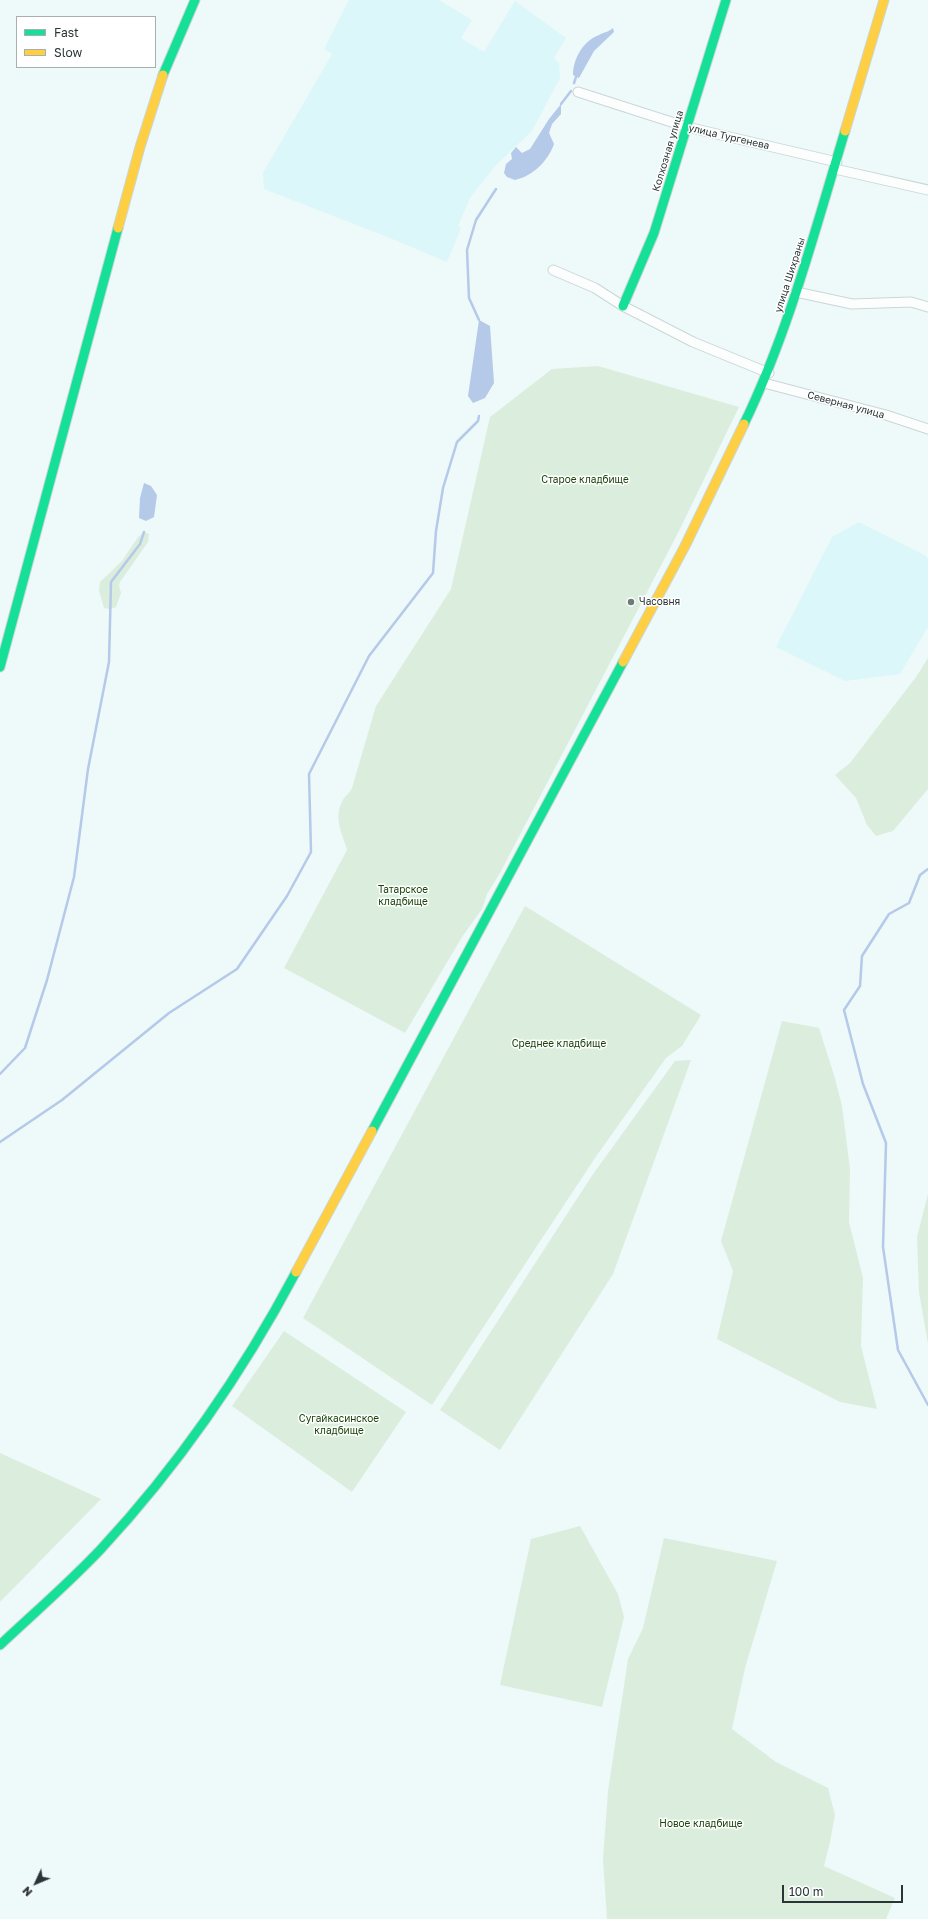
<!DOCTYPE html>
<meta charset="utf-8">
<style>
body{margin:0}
#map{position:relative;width:928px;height:1919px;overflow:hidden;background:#eef9fa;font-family:"Golos Text",sans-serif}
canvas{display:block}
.legend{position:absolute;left:16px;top:16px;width:140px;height:52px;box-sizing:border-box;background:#fff;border:1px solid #a9aeaf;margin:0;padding:5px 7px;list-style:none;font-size:12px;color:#293536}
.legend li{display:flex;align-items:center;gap:8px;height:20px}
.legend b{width:20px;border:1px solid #a9aeaf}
.north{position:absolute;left:16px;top:1863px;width:40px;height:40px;-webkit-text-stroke:3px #fff;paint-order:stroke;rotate:226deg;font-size:11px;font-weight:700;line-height:16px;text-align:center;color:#293536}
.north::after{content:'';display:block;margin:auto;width:14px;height:18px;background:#293536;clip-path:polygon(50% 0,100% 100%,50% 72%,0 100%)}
.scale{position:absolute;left:782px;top:1885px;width:121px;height:18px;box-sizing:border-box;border:2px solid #293536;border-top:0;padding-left:5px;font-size:12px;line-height:14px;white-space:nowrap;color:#293536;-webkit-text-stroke:3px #fff;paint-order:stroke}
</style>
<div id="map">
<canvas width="928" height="1919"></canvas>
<ul class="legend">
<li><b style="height:5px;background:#16e098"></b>Fast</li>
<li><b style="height:5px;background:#ffcf43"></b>Slow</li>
</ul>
<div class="north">N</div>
<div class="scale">100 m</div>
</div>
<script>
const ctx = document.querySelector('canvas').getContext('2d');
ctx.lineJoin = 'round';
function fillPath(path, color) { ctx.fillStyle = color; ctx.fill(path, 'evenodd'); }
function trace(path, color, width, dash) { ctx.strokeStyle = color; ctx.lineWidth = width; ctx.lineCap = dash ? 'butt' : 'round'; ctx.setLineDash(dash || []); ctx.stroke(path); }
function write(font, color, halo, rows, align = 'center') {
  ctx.font = font + ' "Golos Text",sans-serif'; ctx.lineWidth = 3; ctx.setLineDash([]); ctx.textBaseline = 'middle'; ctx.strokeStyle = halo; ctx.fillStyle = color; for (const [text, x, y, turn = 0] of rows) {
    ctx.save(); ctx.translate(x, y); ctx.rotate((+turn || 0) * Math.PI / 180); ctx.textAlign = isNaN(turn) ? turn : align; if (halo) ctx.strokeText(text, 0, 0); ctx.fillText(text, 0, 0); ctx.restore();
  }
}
fillPath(new Path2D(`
 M349,0h90l33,20 -11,18 23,14 31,-51 51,37 -12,20 5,5 1,15 -28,53 -37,35 -25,32 -12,28 3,2 -14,34 -57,-24 -126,-49 -1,-16 69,-119 -8,-5z
 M859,522l67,34 2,3v68l-28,47 -55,7 -69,-34 56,-110z`), '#dbf7f9');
fillPath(new Path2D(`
 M598,366l141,41 -60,124 -179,342 -13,21 -5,15 -20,28 -57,96 -121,-65 63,-118c-5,-18 -14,-32 -4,-50 2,-4 7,-7 9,-12l24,-82 75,-117 39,-172 62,-48z
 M144,532l5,2 -1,8 -28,40 -1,4 2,7 -5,14 -6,2 -6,-1 -5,-17 1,-9 22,-21 16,-24z
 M928,658v131l-35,42 -17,5 -9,-11 -11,-27 -21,-23 15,-12 66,-86z
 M525,906l176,109 -19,31 -16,12 -71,100 -163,247 -129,-87z
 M782,1021l37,7 15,47 8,31 8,63 -1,53 14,56 -2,68 16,63 -37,-7 -123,-63 16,-68 -12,-30z
 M691,1060l-78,214 -113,176 -60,-40 153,-236 82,-113z
 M928,1194v150l-9,-52 -2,-55z
 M284,1331l122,81 -54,80 -120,-86z
 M0,1453l101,46 -101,103z
 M580,1526l38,68 6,23 -22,90 -102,-22 31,-146z
 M664,1538l113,23 -32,107 -13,61 44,33 52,26 7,27 -5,27 -6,24 71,32 -9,21h-279l-4,-60 5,-68 20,-132 15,-31z`), '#dbeedd');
fillPath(new Path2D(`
 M613,28l1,4 -20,19 -15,27 -6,-3c0,-16 10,-34 26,-40 5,-3 10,-3 14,-7z
 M561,104v10l-9,10 -3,9 5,11c-6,17 -21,32 -39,36l-8,-3 -3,-4 2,-9 6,-5 -1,-6 5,-6 6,6 8,-4 19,-30z
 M479,320l11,6 4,57 -9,15 -12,5 -5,-7z
 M144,483l7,3 6,9 -3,22 -8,4 -7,-3 1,-20z`), '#b5c9e8');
trace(new Path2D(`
 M574,83l2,-6
 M561,104l10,-13
 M479,320l-10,-22 -2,-48 9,-30 20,-31
 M928,869l-8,6 -11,28 -20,11 -27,42 -2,30 -16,24 19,74 23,59 -3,104 15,103 30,55
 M0,1074l25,-26 22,-68 27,-103 14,-108 21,-107 2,-80 29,-38 4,-12
 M0,1142l62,-42 107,-87 68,-44 50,-73 24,-44 -2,-78 60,-118 64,-83 3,-42 7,-43 14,-46 21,-21 1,-5`), '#b5c9e8', 2.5);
const street = new Path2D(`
 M578,92l109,35 150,35
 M835,169l93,21
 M553,270l42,18 28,18 70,36 76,31
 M796,292l56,12 59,-2 17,5
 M764,383l122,32 42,14`);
const fast = new Path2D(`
 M163,75l32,-75
 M623,306l31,-73 72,-233
 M744,424c45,-93 71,-194 101,-293
 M0,667l118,-439
 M372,1131l251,-469
 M0,1645c34,-32 69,-62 101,-96 77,-83 142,-177 195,-277`);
const slow = new Path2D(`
 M845,131l39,-131
 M118,228l22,-81 23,-72
 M623,662l62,-116 59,-122
 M296,1272l76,-141`);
trace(street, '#cbd6d7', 11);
trace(fast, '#cbd6d7', 11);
trace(slow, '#cbd6d7', 11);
trace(street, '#fcfefe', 9);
trace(fast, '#16e098', 9);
trace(slow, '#ffcf43', 9);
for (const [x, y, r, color] of [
 [631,602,4,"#6e7a7b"]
]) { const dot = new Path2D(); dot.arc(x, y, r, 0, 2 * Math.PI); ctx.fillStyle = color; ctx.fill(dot); trace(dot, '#fff', 1.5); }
write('10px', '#293536', '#fff', [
 ["улица Тургенева",729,137,13],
 ["Колхозная улица",668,151,-73],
 ["улица Шихраны",790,275,-72],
 ["Северная улица",846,405,15]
]);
write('10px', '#19440a', '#fff', [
 ["Старое кладбище",585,480],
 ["Татарское",403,890],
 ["кладбище",403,902],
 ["Среднее кладбище",559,1044],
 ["Сугайкасинское",339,1419],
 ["кладбище",339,1431],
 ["Новое кладбище",701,1824]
]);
write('10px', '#293536', '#fff', [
 ["Часовня",639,602]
], 'left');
</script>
